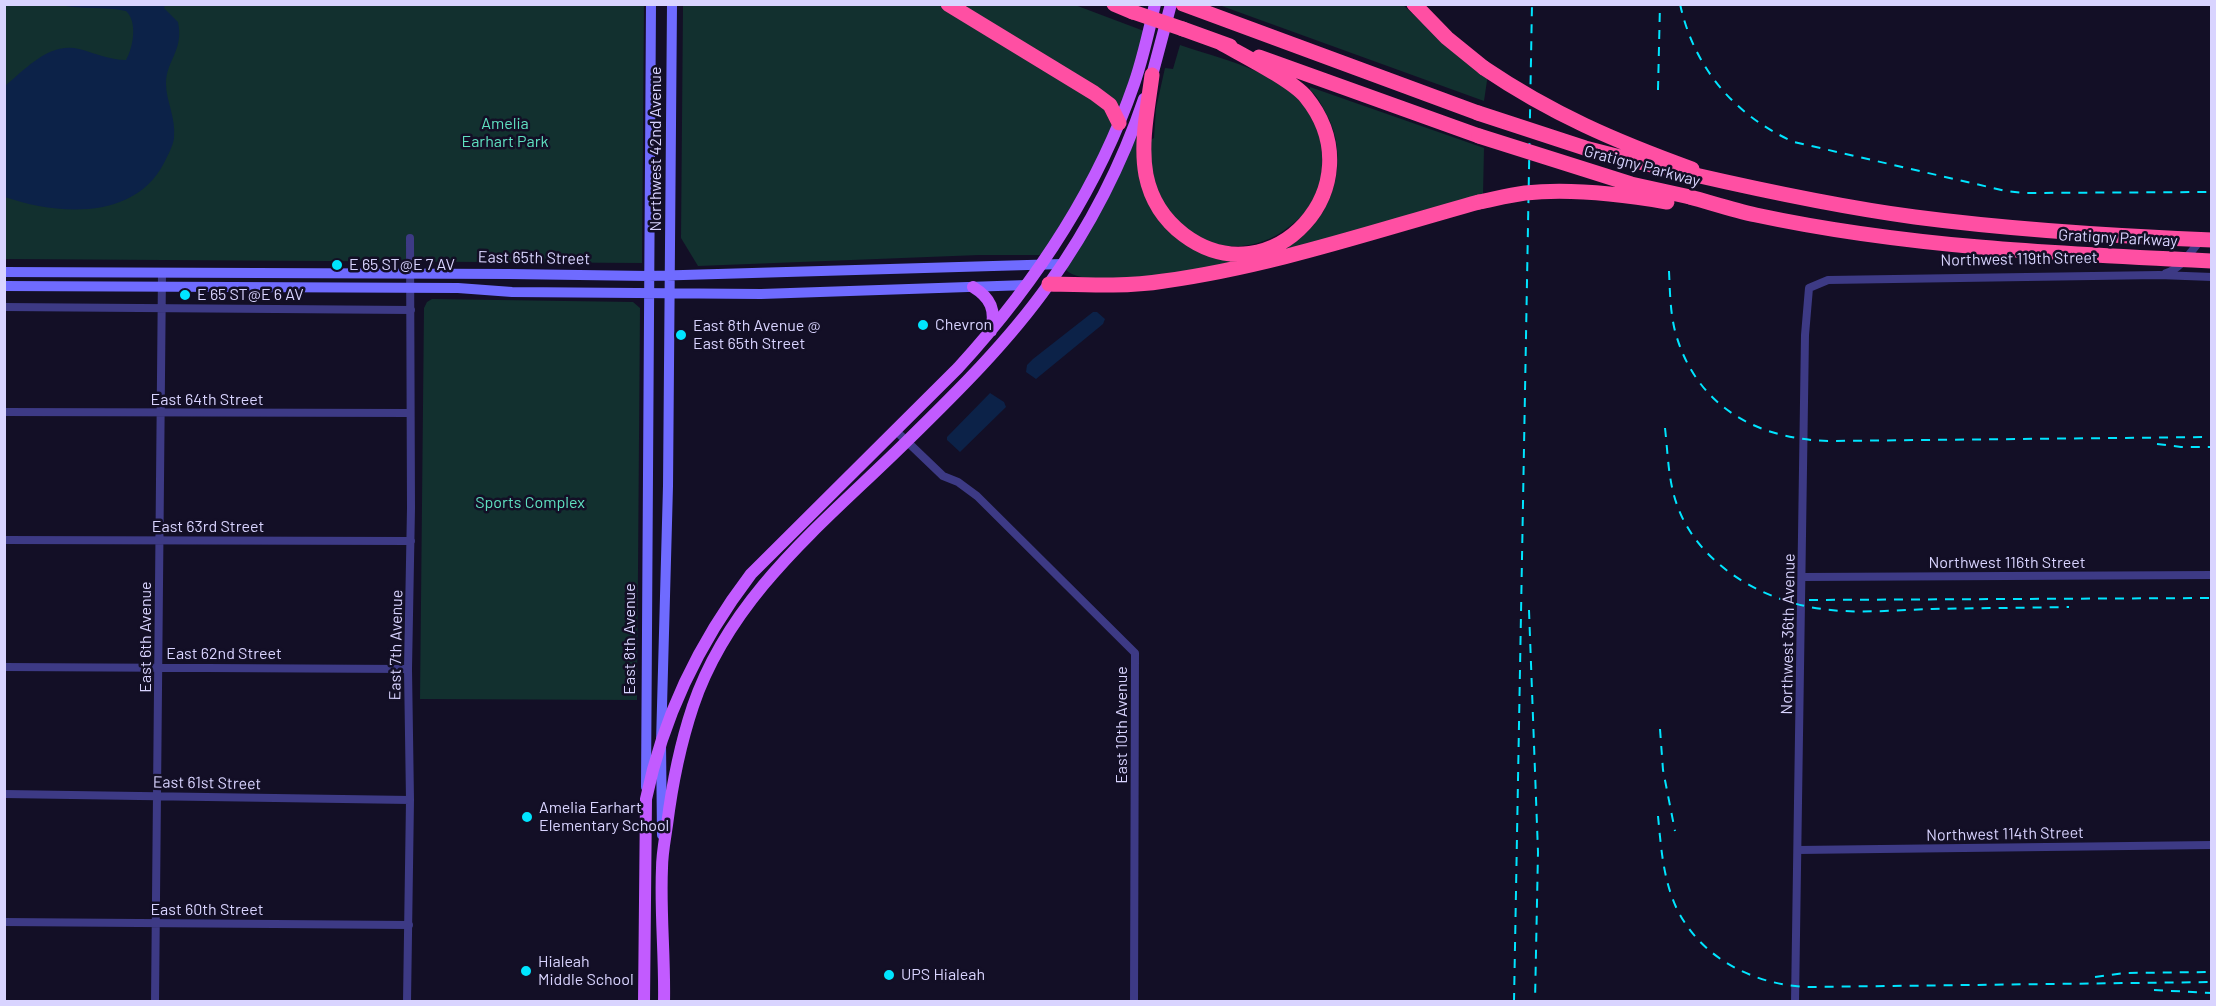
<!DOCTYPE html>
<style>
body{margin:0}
#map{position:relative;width:2216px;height:1006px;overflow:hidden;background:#130f26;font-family:Barlow,sans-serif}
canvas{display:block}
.frame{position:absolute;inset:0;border:6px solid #d9d4ff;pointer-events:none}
</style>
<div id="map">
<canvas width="2216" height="1006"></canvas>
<div class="frame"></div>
</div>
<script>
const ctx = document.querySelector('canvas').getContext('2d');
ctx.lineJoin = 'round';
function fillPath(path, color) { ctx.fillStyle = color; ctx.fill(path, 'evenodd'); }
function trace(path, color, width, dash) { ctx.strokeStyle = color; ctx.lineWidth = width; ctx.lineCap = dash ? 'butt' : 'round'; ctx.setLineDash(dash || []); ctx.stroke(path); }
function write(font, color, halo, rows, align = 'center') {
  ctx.font = font + ' Barlow,sans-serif'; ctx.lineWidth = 5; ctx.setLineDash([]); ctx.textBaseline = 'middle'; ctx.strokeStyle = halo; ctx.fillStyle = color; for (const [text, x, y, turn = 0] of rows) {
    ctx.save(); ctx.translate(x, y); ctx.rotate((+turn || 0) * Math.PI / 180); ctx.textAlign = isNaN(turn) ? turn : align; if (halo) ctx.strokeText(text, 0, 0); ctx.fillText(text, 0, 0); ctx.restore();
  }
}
fillPath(new Path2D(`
 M5,5h639l-2,258 -637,-4z
 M683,5h256l156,93 7,5 10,21 -2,7 -19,43 -48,79 -4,2h-60l-281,11 -17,-28z
 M956,5h119l69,26 -10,37 -14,38z
 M1219,5h184l34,31 51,38 -4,27z
 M1180,45c38,13 96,26 122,57 12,14 20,36 20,54 0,8 2,16 1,23 -1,8 -8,17 -12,24 -6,11 -12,16 -21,23 -41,33 -97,25 -127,-19 -12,-19 -13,-44 -14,-66l5,-3 2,-30 9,-40 8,1z
 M1310,87l174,61 -1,47 -202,57c10,-7 21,-14 29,-23 28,-29 36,-76 18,-112 -5,-9 -10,-21 -18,-27z
 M1140,124v31l41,84c17,14 33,18 55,20v4c-31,5 -149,29 -170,7v-4z
 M432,299l201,3 7,6 -3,392 -217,-1 4,-391 3,-6z`), '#12302f');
fillPath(new Path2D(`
 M60,5h105l-1,3 14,14c6,29 -12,38 -12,62 0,17 10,33 8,54 -1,8 -6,17 -10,25 -30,58 -107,52 -159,34v-111c21,-17 44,-44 74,-37 16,4 30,11 47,11 7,-12 12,-38 0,-49 -22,-5 -44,-1 -66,-6z
 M1093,312h4l8,7 -2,5 -67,55 -10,-7 1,-7 6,-6z
 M990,393l14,9 2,5 -46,45 -13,-12v-3z`), '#0c2248');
trace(new Path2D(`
 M2166,273c15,-4 24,-21 34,-32
 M4,307l407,3
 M4,412l406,1
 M895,430l48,46 15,6 19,14 158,157 -1,349
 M4,540l407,1
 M1803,577l409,-2
 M4,667l404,2
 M4,794l406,6
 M1798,850l414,-5
 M4,922l405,3
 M155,1002l7,-730
 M407,1002l3,-202 -2,-131 3,-161 -1,-270
 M1795,1002l10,-667 4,-47 19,-8 331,-5 53,2`), '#3d3a85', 8);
trace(new Path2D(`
 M4,272l505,2 140,2 413,-12
 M4,286l454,2 54,4 249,2 266,-9
 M646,787l5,-783
 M662,835l-1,-92 7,-257 4,-482`), '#6f6bff', 10);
trace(new Path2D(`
 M1150,83l21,-79
 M973,287c18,11 23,23 18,44
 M644,1002l2,-203c17,-82 54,-158 105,-225l207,-206c76,-83 139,-177 176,-284 9,-26 15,-53 21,-80
 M664,1002c1,-45 -4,-90 -2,-134 0,-14 3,-29 5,-43 5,-40 13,-80 26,-119 38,-112 132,-184 213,-264 50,-49 102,-100 143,-158 40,-56 73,-120 95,-185`), '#c25bff', 12);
trace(new Path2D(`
 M948,4l146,89 16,12 9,18
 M1114,4l19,8
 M1183,4l295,109
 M1414,4l33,34 37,30
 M1183,29l47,17
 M1259,57l220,79
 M1152,75c-4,32 -12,68 -6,100 5,25 18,45 38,60 87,65 194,-49 122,-138 -14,-17 -64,-42 -85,-54
 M1691,174c74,17 149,33 224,43 99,13 197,19 297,23
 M1690,197c22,6 43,13 66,18 149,32 303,39 456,46
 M1049,284c38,1 78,3 115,-3 108,-15 210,-50 315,-79`), '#ff4fa3', 15);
trace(new Path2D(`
 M1680,4c14,64 55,112 114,138l212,49 19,2 187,-1
 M1658,90l2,-86
 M1669,271c1,20 1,40 6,60 20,74 80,108 153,110l384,-4
 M1665,428c3,26 3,52 12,77 21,59 85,96 145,104 36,5 74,1 110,0 45,-1 91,-1 137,-2
 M2157,444l24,3h31
 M1809,600l403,-2
 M1529,610l9,242 -3,150
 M1660,729l3,41 12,61
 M1658,816c3,31 5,62 18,91 24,51 78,78 132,80l404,-5
 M2095,977l29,-4 88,-1
 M2154,990l58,3
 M1514,1002l18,-998`), '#00e5ff', 2, [9, 8]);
trace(new Path2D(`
 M1133,12l50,17
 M1484,68c68,46 131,73 208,101
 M1478,113l107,35 82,21
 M1479,136l152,48 59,13
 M1479,202c15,-3 31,-7 46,-9 47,-5 96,1 142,9`), '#ff4fa3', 15);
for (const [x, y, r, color] of [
 [337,265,6,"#00e5ff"],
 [185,295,6,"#00e5ff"],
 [923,325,6,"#00e5ff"],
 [681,335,6,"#00e5ff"],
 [527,817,6,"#00e5ff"],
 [526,971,6,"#00e5ff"],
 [889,975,6,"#00e5ff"]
]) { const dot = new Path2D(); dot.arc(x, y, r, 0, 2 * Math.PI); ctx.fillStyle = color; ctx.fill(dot); trace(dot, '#130f26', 2); }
write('16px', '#5fe0c0', '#130f26', [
 ["Amelia",505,124],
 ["Earhart Park",505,142],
 ["Sports Complex",530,503]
]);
write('16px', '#d9d4ff', '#130f26', [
 ["Northwest 42nd Avenue",656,149,-90],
 ["Gratigny Parkway",1642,166,15],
 ["Gratigny Parkway",2118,238,3],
 ["East 65th Street",534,258,1],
 ["Northwest 119th Street",2019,259,-1],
 ["East 64th Street",207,400],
 ["East 63rd Street",208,527],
 ["Northwest 116th Street",2007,563],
 ["Northwest 36th Avenue",1788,634,-89],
 ["East 6th Avenue",146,637,-90],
 ["East 8th Avenue",630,639,-90],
 ["East 7th Avenue",396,645,-89],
 ["East 62nd Street",224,654],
 ["East 10th Avenue",1122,725,-90],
 ["East 61st Street",207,783,1],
 ["Northwest 114th Street",2005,834,-1],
 ["East 60th Street",207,910]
]);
write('16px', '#d9d4ff', '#130f26', [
 ["E 65 ST@E 7 AV",349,265],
 ["E 65 ST@E 6 AV",197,295],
 ["Chevron",935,325],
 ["East 8th Avenue @",693,326],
 ["East 65th Street",693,344],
 ["Amelia Earhart",539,808],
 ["Elementary School",539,826],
 ["Hialeah",538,962],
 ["Middle School",538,980],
 ["UPS Hialeah",901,975]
], 'left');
</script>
